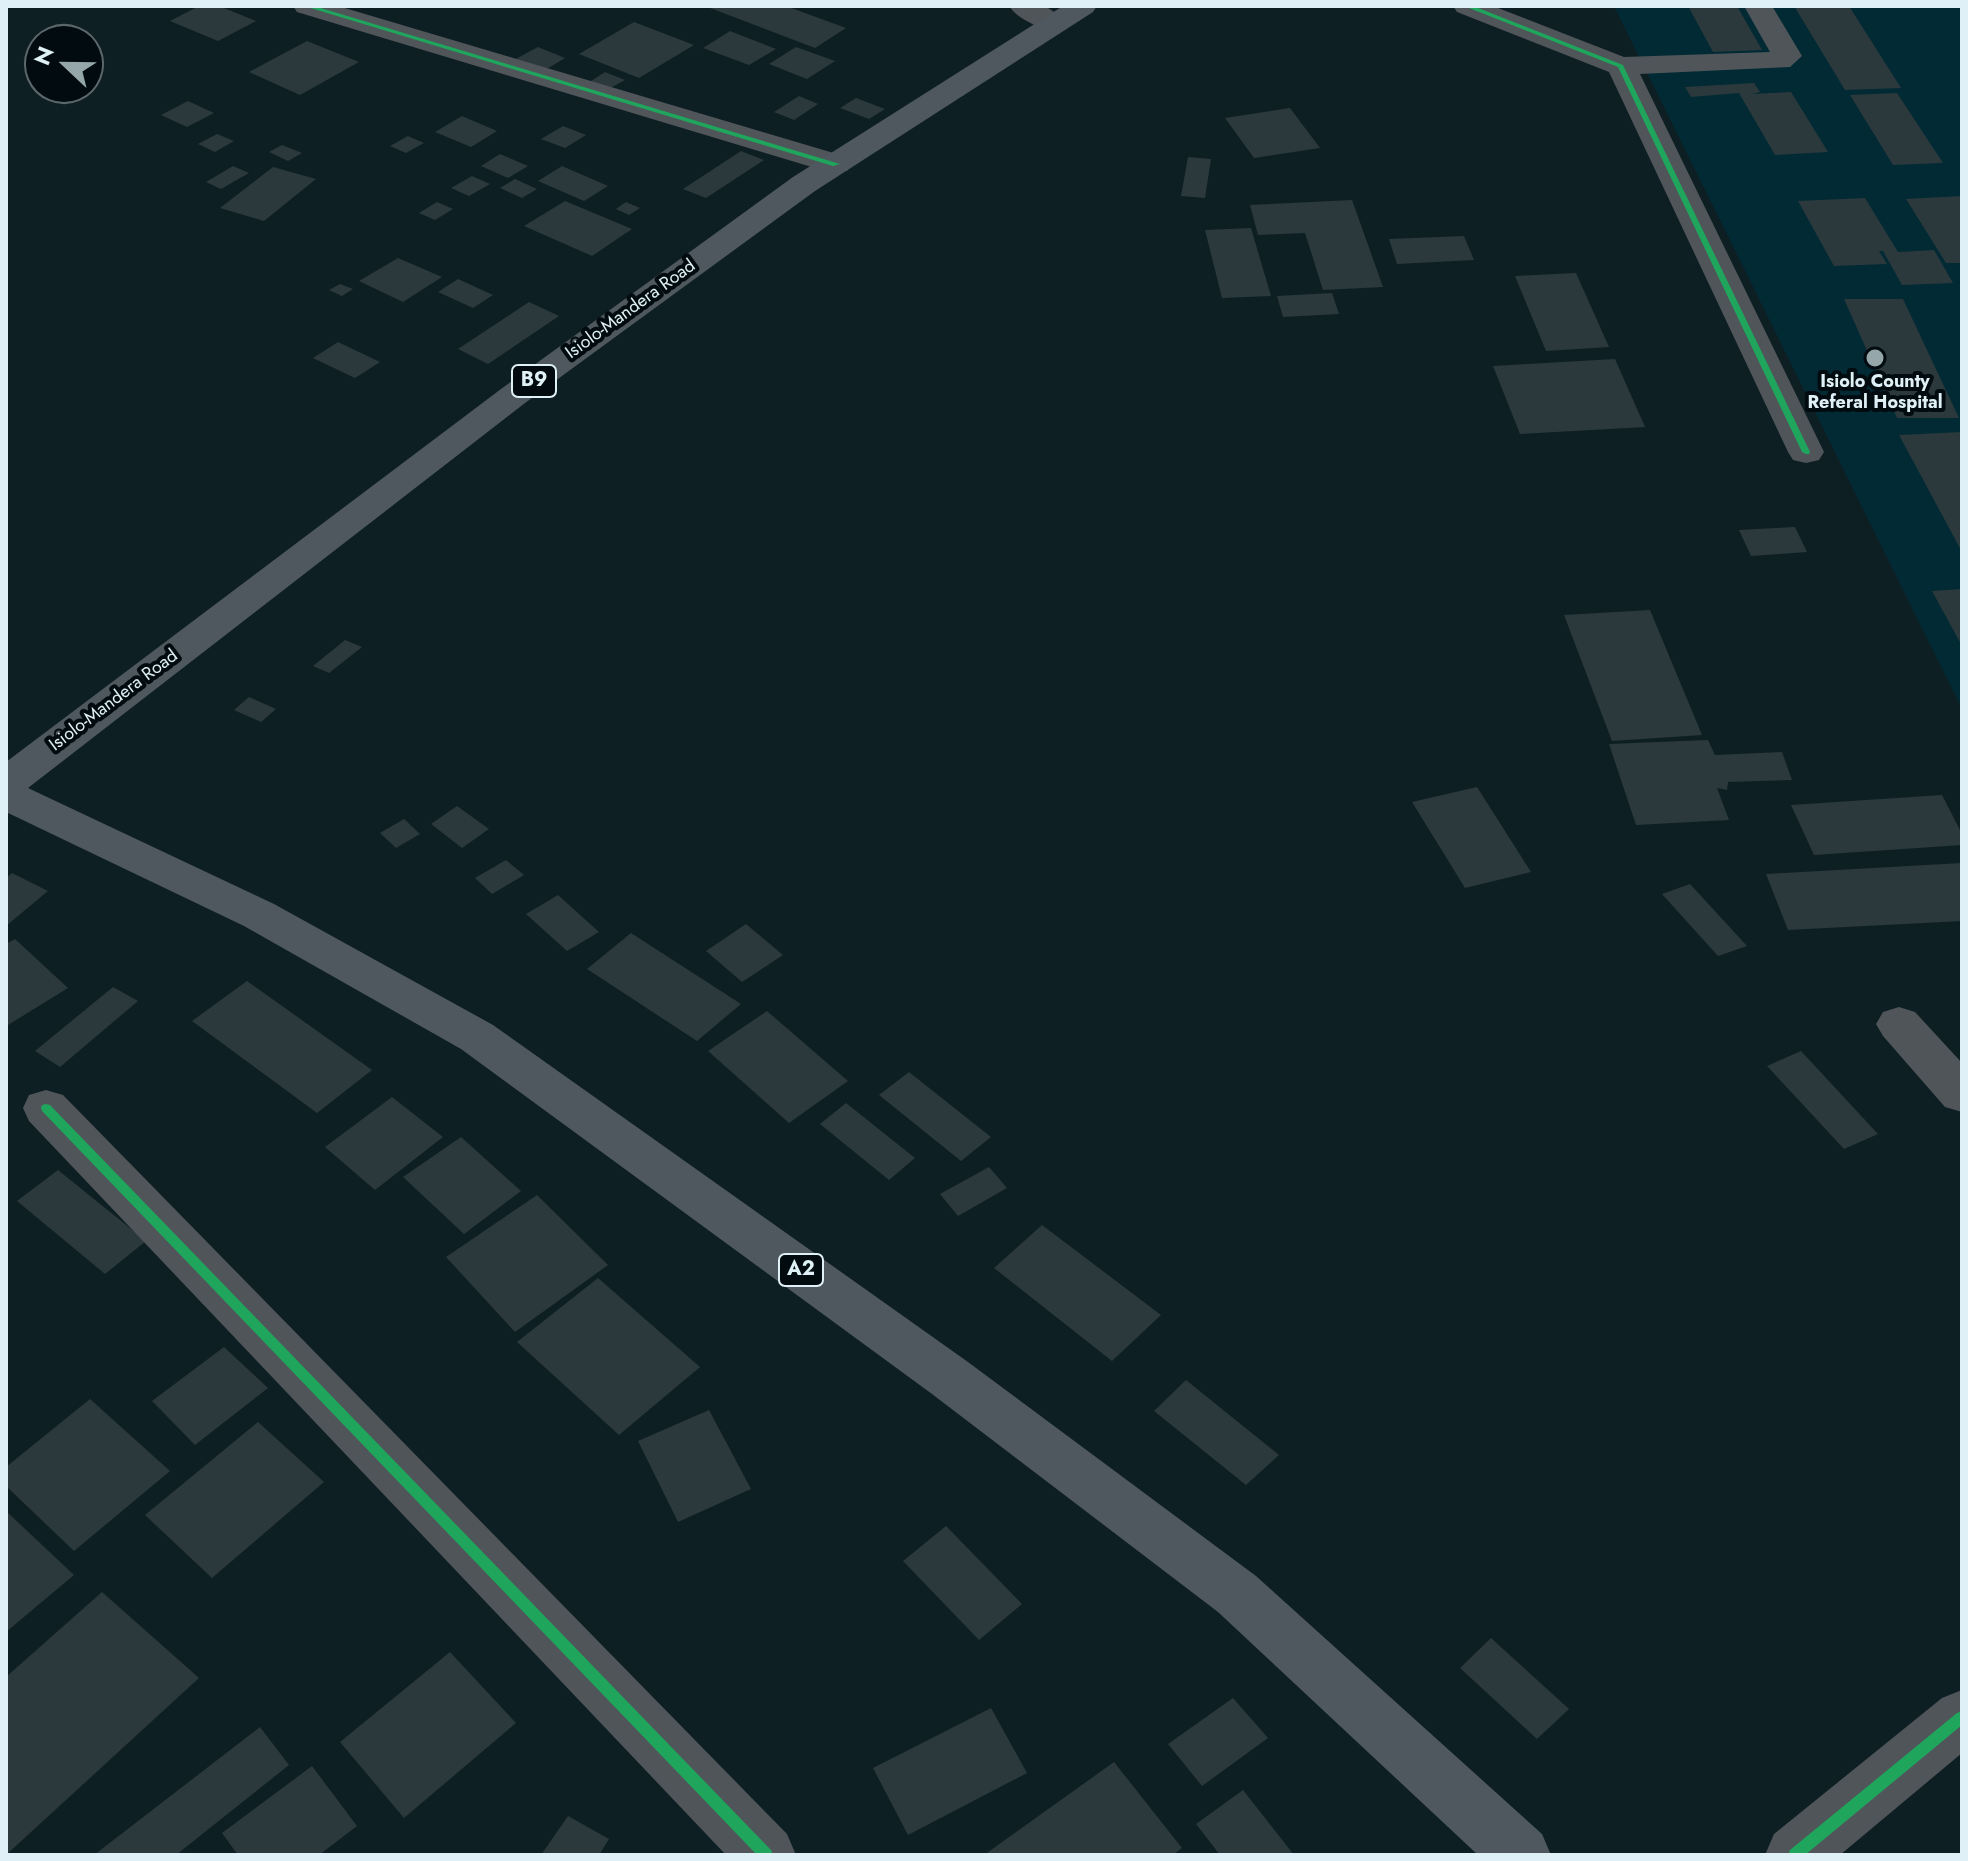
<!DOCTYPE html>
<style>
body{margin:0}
#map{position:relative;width:1968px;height:1861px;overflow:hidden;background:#0e1f24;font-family:Jost,sans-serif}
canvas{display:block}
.frame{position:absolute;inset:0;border:8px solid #dff0f6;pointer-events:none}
.north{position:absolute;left:24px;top:24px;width:80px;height:80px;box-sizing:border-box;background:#020c10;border:2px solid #5a676c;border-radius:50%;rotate:292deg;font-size:22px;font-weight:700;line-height:32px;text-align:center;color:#dff0f6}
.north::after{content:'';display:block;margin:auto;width:28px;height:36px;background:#96a7ac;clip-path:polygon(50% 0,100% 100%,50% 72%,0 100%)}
</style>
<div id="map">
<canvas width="1968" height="1861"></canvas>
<div class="frame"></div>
<div class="north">N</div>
</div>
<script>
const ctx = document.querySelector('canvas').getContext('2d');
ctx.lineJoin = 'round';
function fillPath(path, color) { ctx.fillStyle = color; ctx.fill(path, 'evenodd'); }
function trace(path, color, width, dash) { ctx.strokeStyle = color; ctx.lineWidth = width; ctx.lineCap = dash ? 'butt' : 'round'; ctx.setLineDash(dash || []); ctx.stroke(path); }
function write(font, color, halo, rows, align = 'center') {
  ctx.font = font + ' Jost,sans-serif'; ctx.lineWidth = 8; ctx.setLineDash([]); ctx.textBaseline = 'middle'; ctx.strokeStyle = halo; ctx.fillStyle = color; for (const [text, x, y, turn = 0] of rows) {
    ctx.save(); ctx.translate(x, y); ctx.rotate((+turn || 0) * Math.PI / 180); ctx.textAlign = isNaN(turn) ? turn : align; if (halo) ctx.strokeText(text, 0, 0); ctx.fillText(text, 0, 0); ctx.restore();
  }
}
fillPath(new Path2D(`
 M1614,6h348v703z`), '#022a34');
fillPath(new Path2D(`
 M199,6h20l37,15 -38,20 -48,-20z
 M705,6h81l60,22 -31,20z
 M1688,6h49l25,44 -49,2z
 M1794,6h55l52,82 -56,2z
 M634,22l60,23 -55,33 -60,-24z
 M730,31l46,18 -27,16 -46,-17z
 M307,41l52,21 -59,33 -51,-23z
 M538,47l27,11 -25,15 -28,-12z
 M796,47l39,14 -28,18 -38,-15z
 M605,72l20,8 -18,10 -19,-7z
 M1754,83l6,9 -8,2 39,-2 37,60 -53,3 -36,-62 -48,4 -6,-10z
 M1897,93l46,70 -50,2 -43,-70z
 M799,96l19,8 -24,16 -20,-8z
 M856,98l29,11 -16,10 -29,-11z
 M188,101l26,12 -27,14 -26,-12z
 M1290,108l30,40 -66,10 -29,-40z
 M462,116l35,15 -26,16 -36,-15z
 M563,126l23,9 -21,13 -24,-9z
 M217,134l17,7 -19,11 -17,-8z
 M408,136l16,7 -18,10 -16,-7z
 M282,145l20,8 -14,8 -19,-9z
 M741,151l23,9 -58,38 -23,-9z
 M500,154l28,12 -20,12 -27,-12z
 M1188,157l23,2 -6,39 -24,-2z
 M233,166l16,7 -28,16 -15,-7z
 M562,166l46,20 -24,15 -46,-20z
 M273,167l43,12 -52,42 -44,-13z
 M472,176l18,8 -21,12 -18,-8z
 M515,179l22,10 -15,9 -22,-10z
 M1962,196v67h-16l-40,-64z
 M1865,198l33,54 36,-2 19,33 -51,2 -19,-34h-4l8,13 -53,2 -36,-65z
 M1352,200l31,87 -60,3 -18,-57 -47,2 -8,-30z
 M565,201l67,28 -40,27 -68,-30z
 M437,202l16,7 -18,11 -16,-7z
 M626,202l14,6 -11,7 -13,-6z
 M1251,228l20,68 -49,2 -17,-68z
 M1464,236l10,24 -77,4 -8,-25z
 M398,258l44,19 -39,25 -44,-21z
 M1576,273l33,74 -63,4 -31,-75z
 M458,279l35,16 -20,13 -35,-16z
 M340,284l13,5 -11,7 -13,-6z
 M1332,293l7,21 -56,3 -6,-21z
 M1844,299h59l56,119h-62z
 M529,302l30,14 -71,48 -30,-15z
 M338,342l42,20 -25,16 -42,-20z
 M1615,359l30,68 -125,7 -27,-68z
 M1962,432v120l-63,-117z
 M1795,527l12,25 -56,4 -12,-26z
 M1962,589v57l-30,-55z
 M1650,610l52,125 -90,6 -48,-126z
 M345,640l17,7 -33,26 -16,-7z
 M249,697l27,12 -15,13 -27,-12z
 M1708,740l7,15 67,-3 10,28 -64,2 -1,8 -10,-2 12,32 -93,5 -27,-81z
 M1477,787l54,85 -66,16 -53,-86z
 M1942,795l20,39v11l-148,10 -23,-50z
 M457,806l32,23 -27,19 -31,-24z
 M404,819l16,15 -24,14 -16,-15z
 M506,860l18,15 -32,19 -17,-16z
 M1962,863v58l-174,9 -22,-56z
 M12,873l36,18 -42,35v-48z
 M1690,884l57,62 -29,10 -56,-62z
 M558,895l41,37 -32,19 -41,-37z
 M746,924l37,31 -41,27 -36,-31z
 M631,933l110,71 -44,37 -110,-72z
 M15,939l53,49 -60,37 -2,-81z
 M247,981l125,89 -55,43 -125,-92z
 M113,987l25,14 -78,66 -25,-16z
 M767,1011l81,70 -59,42 -81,-72z
 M1801,1051l77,83 -34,15 -77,-83z
 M909,1072l82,65 -30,24 -82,-66z
 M392,1097l51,40 -68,53 -50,-43z
 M846,1103l69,55 -26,22 -69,-56z
 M461,1137l60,54 -57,43 -61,-57z
 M989,1167l18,21 -49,28 -18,-22z
 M58,1170l88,71 -41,33 -88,-73z
 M537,1195l71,70 -93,67 -69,-75z
 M1042,1225l119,90 -49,46 -118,-93z
 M598,1278l102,89 -81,68 -102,-93z
 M224,1347l44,41 -73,57 -43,-44z
 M1186,1380l93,75 -33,30 -92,-74z
 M90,1399l80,72 -96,80 -68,-65v-19z
 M709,1410l42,79 -73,33 -40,-81z
 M258,1422l66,60 -112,96 -67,-63z
 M6,1511l68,64 -68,57z
 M946,1526l76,78 -43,36 -76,-79z
 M102,1592l97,86 -193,177v-178z
 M1491,1638l78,71 -32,30 -77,-71z
 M450,1652l66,71 -112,95 -64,-76z
 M1233,1698l35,40 -66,48 -34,-42z
 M991,1708l36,65 -119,62 -35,-67z
 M260,1727l29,38 -113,90h-82z
 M1114,1762l68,86 -9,7h-189z
 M312,1766l45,60 -38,29h-81l-16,-22z
 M1243,1790l51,65h-74l-24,-31z
 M568,1816l41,23 -10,16h-58z`), '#2b393c');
fillPath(new Path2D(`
 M293,6h45l509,151 5,7 -5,7h-22l-528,-159z
 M1009,6h36l26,17 -5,6c-17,5 -47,-8 -57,-23z
 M1453,6h40l131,51 146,-5 -26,-46h28l30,50 -12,11 -150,7 184,378 -5,8 -13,3 -13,-3 -5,-8 -179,-380 -152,-60z
 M1899,1007l16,5 47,51v49l-17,-5 -62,-71 -7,-12 7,-12z
 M46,1090l17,5 724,739 9,21h-70l-697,-734 -6,-13 6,-13z
 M1962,1690v63l-122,102h-75l9,-21 168,-136z`), '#4f5559');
fillPath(new Path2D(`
 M1063,6h34l-4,6 -278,179 -290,212 -497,385 246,116 219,121 475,337 288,214 286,258 9,21h-73l-260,-243 -286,-218 -471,-345 -217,-123 -238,-114v-50l495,-373 292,-212z`), '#4e585e');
fillPath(new Path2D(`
 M304,6h10l526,158 -7,2z
 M1464,6h9l150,59 187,387 -1,2h-3l-4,-2 -184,-385z
 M46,1104l4,1 721,745 2,5h-16l-715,-744 -1,-3 1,-3z
 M1962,1711v14l-157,130h-17l2,-5 167,-137z`), '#20a55d');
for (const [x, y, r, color] of [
 [1875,358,10,"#96a7ac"]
]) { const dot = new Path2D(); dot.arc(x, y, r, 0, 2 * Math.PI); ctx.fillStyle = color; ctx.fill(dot); trace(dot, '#020c10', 3); }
write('18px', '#dff0f6', '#020c10', [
 ["Isiolo-Mandera Road",631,310,-36],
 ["Isiolo-Mandera Road",114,701,-37]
]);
write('bold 18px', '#dff0f6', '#020c10', [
 ["Isiolo County",1875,383],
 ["Referal Hospital",1875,404]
]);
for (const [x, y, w] of [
 [534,381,44],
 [801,1270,44]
]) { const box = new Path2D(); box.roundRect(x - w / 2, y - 16, w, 32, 6); ctx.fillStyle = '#020c10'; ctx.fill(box); trace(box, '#dff0f6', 2); }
write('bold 20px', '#dff0f6', null, [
 ["B9",534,381],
 ["A2",801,1270]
]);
</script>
